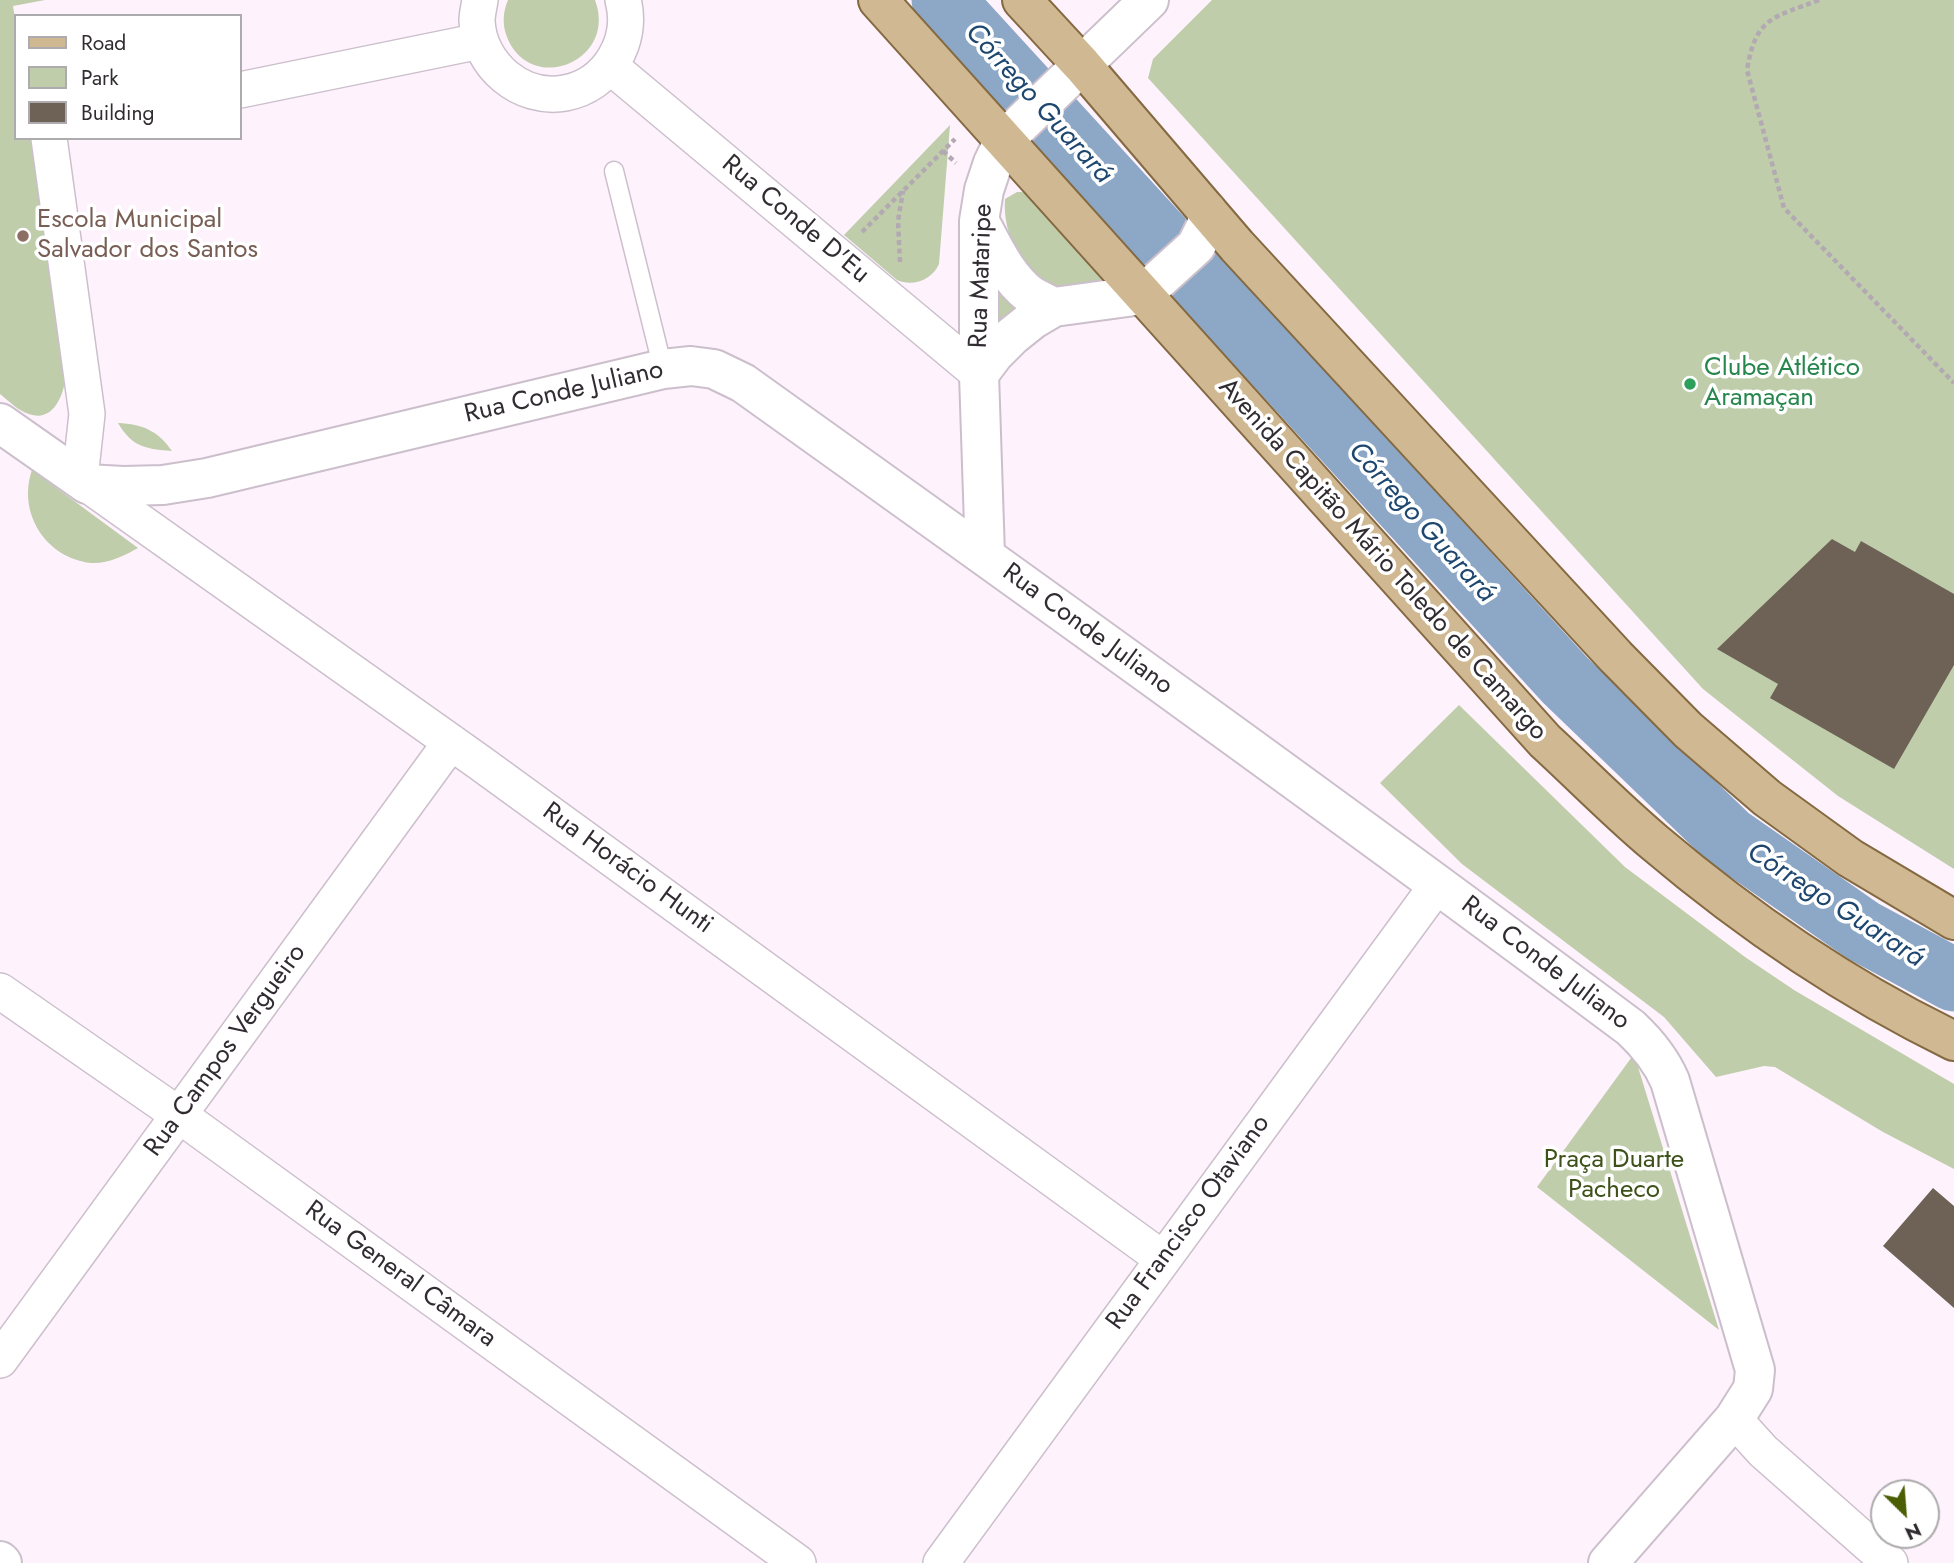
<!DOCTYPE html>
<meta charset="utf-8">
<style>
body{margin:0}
#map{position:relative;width:1954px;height:1563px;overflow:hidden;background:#fef2fd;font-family:Jost,sans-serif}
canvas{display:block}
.legend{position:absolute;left:14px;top:14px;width:228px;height:126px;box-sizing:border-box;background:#fff;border:2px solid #adabad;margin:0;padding:9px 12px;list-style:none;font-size:21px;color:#312c31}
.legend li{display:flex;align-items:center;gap:14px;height:35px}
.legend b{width:35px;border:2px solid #adabad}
.north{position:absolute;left:1870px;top:1479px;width:70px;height:70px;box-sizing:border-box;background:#fff;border:2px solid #adabad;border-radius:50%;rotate:155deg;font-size:19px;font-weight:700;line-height:28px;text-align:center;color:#312c31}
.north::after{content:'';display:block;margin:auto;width:24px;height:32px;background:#4c5e03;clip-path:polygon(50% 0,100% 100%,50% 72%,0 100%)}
</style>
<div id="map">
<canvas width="1954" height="1563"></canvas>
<ul class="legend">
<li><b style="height:9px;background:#d0b992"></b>Road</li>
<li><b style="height:19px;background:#bfcdaa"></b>Park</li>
<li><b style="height:19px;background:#6d6255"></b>Building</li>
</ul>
<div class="north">N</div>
</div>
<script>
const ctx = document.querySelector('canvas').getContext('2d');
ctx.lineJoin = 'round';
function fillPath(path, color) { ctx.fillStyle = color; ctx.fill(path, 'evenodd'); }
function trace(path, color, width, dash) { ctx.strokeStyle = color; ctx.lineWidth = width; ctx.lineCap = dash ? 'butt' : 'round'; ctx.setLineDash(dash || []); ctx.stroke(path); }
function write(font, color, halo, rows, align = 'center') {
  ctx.font = font + ' Jost,sans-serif'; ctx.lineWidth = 7; ctx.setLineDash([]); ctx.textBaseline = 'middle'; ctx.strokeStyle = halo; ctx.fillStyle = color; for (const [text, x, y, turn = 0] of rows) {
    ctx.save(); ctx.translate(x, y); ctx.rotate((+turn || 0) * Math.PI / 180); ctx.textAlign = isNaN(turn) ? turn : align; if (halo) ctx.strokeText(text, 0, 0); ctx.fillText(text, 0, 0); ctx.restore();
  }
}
fillPath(new Path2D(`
 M0,0h45l-32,6 3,18v114h16l34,237c-2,19 -12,48 -37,39 -11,-3 -20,-13 -29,-20z
 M508,0h87c23,62 -65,96 -88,37 -5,-13 -4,-25 1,-37z
 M1212,0h742v869l-116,-73 -135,-107 -555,-611 5,-19z
 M950,125l-11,139c-7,16 -26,23 -42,16l-53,-45z
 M1017,192h5l7,3 72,79 1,6 -2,5c-11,1 -34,7 -43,4 -34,-11 -55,-56 -52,-90z
 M995,283l28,25 -6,11 -22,4z
 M118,423c25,1 40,8 54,28 -26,-2 -40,-4 -54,-28z
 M32,470l106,78c-14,8 -30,16 -47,15 -45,-5 -74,-50 -59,-93z
 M1459,705l166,162 120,90 49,33 160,94v85l-71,-37 -108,-65 -11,-1 -48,11 -52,-60 -202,-153 -82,-81z
 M1634,1054l85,276 -182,-143z`), '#bfcdaa');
trace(new Path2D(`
 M943,0l622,680 163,157 135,94 91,49`), '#8ca8c6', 63);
fillPath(new Path2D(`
 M1832,539l23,13 6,-11 93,53v71l-60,104 -124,-71 8,-14 -61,-35z
 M1933,1188l21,18v102l-71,-62z`), '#6d6255');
const service = new Path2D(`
 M614,171l49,198`);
const minor = new Path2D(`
 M480,0c-1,7 -3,14 -3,21 2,44 44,80 88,72 43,-8 69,-52 58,-93
 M610,66l369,308
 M240,90l240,-49
 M49,138l38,276 -7,64
 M87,484l392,278 684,497
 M0,991l179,124 619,448
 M0,1360l451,-618
 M1734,1419l29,32 127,112
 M941,1563l497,-679`);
const tertiary = new Path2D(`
 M981,224c13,24 26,53 48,70 7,5 17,9 25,13
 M979,374l15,-20 18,-18 20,-16 22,-13 88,-12 54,-49 11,-22v-13
 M0,423l87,61 36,2 40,-1 44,-7 456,-109 28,-3 23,3 29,14c298,213 595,426 888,645 17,16 30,32 39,53l85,289 -2,19 -19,30 -126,144
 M985,555l-6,-181v-153l5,-31 9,-27 11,-23 145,-140`);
const secondary = new Path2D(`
 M0,1561l2,2`);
const primary = new Path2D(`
 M878,0l667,741c36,33 71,69 109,101 92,78 191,146 300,199
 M1022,0l60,65 155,181 379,411 72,73 79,68 83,60 104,62`);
trace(service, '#ccbfcc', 21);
trace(minor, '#ccbfcc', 38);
trace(tertiary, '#ccbfcc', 42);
trace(secondary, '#ccbfcc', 42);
trace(primary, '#846941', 42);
trace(new Path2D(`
 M1819,0c-46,18 -63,16 -72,70l37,138 170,175
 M943,151l13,12
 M862,232l93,-93
 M900,262l-2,-41 5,-30`), '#b2a9b2', 4.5, [5, 3.5]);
trace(service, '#fff', 18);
trace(minor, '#fff', 35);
trace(tertiary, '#fff', 38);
trace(secondary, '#fff', 38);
trace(primary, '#d0b992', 38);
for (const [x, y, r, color] of [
 [23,236,7,"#8d6e63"],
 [1690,384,7,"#2e9e5b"]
]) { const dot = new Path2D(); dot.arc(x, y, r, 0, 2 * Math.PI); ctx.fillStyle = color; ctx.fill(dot); trace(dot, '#fff', 2.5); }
write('26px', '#312c31', '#fff', [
 ["Rua Conde D'Eu",795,220,40],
 ["Rua Mataripe",982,276,-88],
 ["Rua Conde Juliano",564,393,-13],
 ["Avenida Capitão Mário Toledo de Camargo",1382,560,48],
 ["Rua Conde Juliano",1087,630,36],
 ["Rua Horácio Hunti",627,869,36],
 ["Rua Conde Juliano",1545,964,37],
 ["Rua Campos Vergueiro",226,1051,-54],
 ["Rua Francisco Otaviano",1189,1223,-54],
 ["Rua General Câmara",400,1275,36]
]);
write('26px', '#785e54', '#fff', [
 ["Escola Municipal",37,221],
 ["Salvador dos Santos",37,251]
], 'left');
write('26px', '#27864d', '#fff', [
 ["Clube Atlético",1704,369],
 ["Aramaçan",1704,399]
], 'left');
write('26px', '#3e511a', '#fff', [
 ["Praça Duarte",1614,1161],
 ["Pacheco",1614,1191]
]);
write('italic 28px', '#1e4770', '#fff', [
 ["Córrego Guarará",1038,104,48],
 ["Córrego Guarará",1421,523,48],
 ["Córrego Guarará",1835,906,33]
]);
</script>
